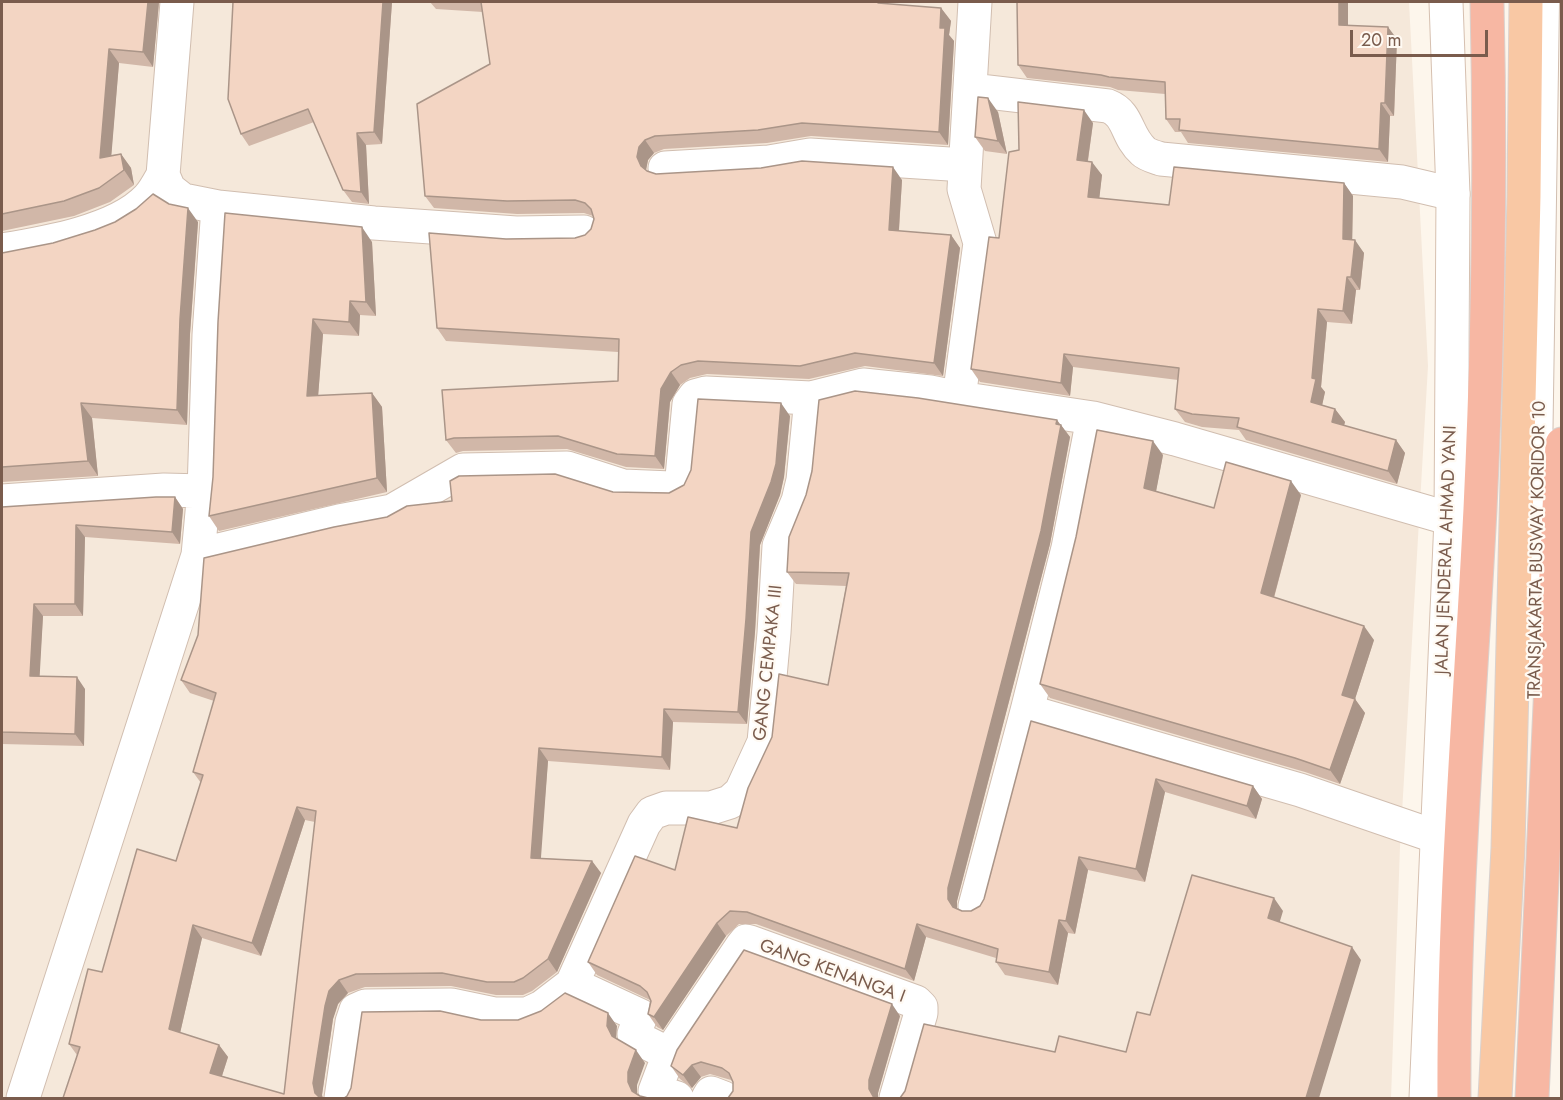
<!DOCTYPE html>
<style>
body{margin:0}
#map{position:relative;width:1563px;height:1100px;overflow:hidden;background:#fdf6ec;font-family:Jost,sans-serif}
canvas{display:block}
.frame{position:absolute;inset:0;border:3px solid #7a5c4d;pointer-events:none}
.scale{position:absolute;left:1350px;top:30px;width:138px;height:27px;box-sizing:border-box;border:3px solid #7a5c4d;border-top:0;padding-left:8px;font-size:18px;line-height:21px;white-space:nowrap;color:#7a5c4d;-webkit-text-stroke:4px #fffaf3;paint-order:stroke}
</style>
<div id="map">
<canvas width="1563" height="1100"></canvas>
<div class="frame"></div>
<div class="scale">20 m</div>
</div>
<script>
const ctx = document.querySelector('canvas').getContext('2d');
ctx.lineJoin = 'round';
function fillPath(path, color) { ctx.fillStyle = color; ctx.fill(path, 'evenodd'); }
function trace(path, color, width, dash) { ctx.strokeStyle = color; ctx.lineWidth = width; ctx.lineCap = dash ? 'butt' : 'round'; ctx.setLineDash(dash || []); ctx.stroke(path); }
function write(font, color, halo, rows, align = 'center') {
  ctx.font = font + ' Jost,sans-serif'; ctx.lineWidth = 4.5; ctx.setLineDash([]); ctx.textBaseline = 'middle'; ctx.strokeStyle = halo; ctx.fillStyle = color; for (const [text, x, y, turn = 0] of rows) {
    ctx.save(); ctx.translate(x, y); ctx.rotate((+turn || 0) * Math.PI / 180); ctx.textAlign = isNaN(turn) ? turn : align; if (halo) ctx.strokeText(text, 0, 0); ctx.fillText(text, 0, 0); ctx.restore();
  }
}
fillPath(new Path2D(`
 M2,2h1407l19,364 -28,481 -9,251h-1389z`), '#f5e8da');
const service = new Path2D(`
 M1537,658l10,-656`);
const minor = new Path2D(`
 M177,2l-14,173 6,14 14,11 35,7 156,16 142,10 68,-1
 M971,90l137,16c21,8 18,30 35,45 4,4 12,6 18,8l241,23 51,12
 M665,168l104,-6 41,-7 155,10
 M2,250c43,-7 115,-19 146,-52 6,-6 11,-16 15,-23
 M959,398l21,-155 -16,-54 11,-187
 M1093,418l-25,130 -41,163 273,79 137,47
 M2,501l162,-11 40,1
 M198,555l141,-34 53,-10 71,-41 104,-2 56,18 48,2 8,-3 3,-8 7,-73 6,-8 11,-3 105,5 52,-13 67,7 29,6 134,20 82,21 276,80
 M975,906l52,-195
 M669,1054l73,-108 4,-5 4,1 166,60 5,5v6l-25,85
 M23,1098l175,-543 6,-64 5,-156 9,-128
 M341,1098l11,-76 4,-12 9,-4 86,-1 43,9h33l15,-7 30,-23
 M677,1098l-22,-7 14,-37 -34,-17 -1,-3 7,-18 -69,-32 72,-160 8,-11 14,-5h45l19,-6 11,-10 23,-50 10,-109 5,-87 19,-45 5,-21 8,-82
 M708,1098l3,-5 13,5`);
const secondary = new Path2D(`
 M1426,1098l25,-579 2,-325 -7,-192`);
const trunk = new Path2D(`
 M1495,1098l13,-250 16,-652 2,-194`);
const motorway = new Path2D(`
 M1454,1098c-1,-196 16,-393 26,-589 8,-169 11,-338 7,-507
 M1532,1098l30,-654`);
trace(service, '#d1beb0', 26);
trace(minor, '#d1beb0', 35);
trace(secondary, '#d6c0b0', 35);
trace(trunk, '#dad1cd', 35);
trace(motorway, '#dad1cd', 35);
trace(service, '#fff', 24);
trace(minor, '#fff', 33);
trace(secondary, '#fff', 33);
trace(trunk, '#f9c8a4', 33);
trace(motorway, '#f7b7a3', 33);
fillPath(new Path2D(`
 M2,2h157l-6,65 -34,-4 -8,92 10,-1 10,14 3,17 -24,17 -36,14 -72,15z
 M392,2l-10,142 -16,1 3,59 -17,-2 -9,-12 -29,-68 -65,24 -8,-12z
 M430,2h442l7,2 62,4 10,13 -2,14 5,6 -6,104 -137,-9 -44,7 -103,6 -10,4 -6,7 -2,10 1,2 9,2 246,6 -3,51 52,4 9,13 -17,128 -78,-10 -56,13 -102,-5 -17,4 -10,7 -10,17 -6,67 -38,-2 -59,-18 -104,2 -7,2 -10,-13 172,-59v-29l-172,-11 -9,-13 69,-89 69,-1 10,-3 6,-6 3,-10 -1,-3 -9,-3 -67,1 -83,-6 -9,-12 65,-132 -7,-52 -47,-3z
 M1017,2h331v24l49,13 -3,77h-4l-2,46 -200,-19 -7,-11h-6l-9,-13 -1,-25 -47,-4 -8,-3 -83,-9 -9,-13z
 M998,112l9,42 -22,-3 -10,-14z
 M1093,123l-5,38 14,14 -3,23 70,7 175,-22 9,13 -1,44 12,13 -4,37h-4l-4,34 -25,-2 -6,65 4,5 -3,13 13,4 10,13 -1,4 52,14 9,13 -8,31 -151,-44 -7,-10 -37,-3 -17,-5 -10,-13 3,-29 -105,-13 -3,29 -90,-14 -9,-13 48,-219z
 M198,222l-8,112 -3,91 -95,-7 6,58 -96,6v-229z
 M372,242l4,74 -16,-1 -1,21 -36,-2 -5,62 54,-3 10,14 5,85 -168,39 -10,-15 4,-39 5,-155z
 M790,416l-6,61 -4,18 -20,50 -5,87 -8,92 -74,-2 -3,48 -122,-9 -8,97 52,3 9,12 -44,99 -25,19 -9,4h-27l-45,-9 -86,1 -17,6 -10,11 -5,15 -11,76 -259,3 14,-43 -8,-11 33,-72 74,-111 25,-78 -8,-11 21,-71 -24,-8 -9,-13 432,-188 56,1 15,-8zM305,820l10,2 -31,272 -62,-18 6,-19 -9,-12 -39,-12 22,-95 59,18z
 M1057,420l13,17 -20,107 -93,357v8l5,2h9l9,-5 4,-7 47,-178 222,65 9,13 -6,20 -91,-27 -20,90 -57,-12 -13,64 -7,-1 -10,52 -53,-10 -9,-13v-4l-70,-21 -12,44 -158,-57h-17l-13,12 -63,94 -6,-3 -9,-13 2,-14 -53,-25 -9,-13 87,-92 62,-42 91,-143 18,-99 -50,-2 -9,-12z
 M1163,455l-7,36 58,17 87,-13 -27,103 100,42 -19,59 10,14 -25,71 -35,-12 -255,-74 -10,-14z
 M175,497l8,12 -3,35 -95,-7 -2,79h-40l-4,60 46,13 -1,57 -82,-2v-237z
 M900,1016l-22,77 -145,-2v-9l-2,-2 -21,-6 -9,3 -9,11 -12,-9 -9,-13z`), '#d1b7a8');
fillPath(new Path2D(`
 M148,2h11l-6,65 -10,-15z
 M383,2h9l-10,142 -8,-12z
 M1339,2h9v36l-9,-13z
 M941,8l10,13 -2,14 5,6 -6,104 -9,-13 1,-104z
 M1388,27l9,12 -3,77 -9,-13z
 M109,49l10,14 -9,109 -10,-14z
 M988,98l10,14 9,42 -9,-13z
 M1381,103l9,13 -2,46 -9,-13z
 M1084,110l9,13 -7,50 -9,-13z
 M357,133l9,12 3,59 -8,-12z
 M645,140l9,13 -6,7 -2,10 4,9 -9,-13 -4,-9 2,-10z
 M121,154l10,14 3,17 -10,-15z
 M1092,162l10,13 -4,35 -10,-13z
 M893,167l9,13 -4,63 -9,-13z
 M1344,183l9,13 -1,56 -9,-13z
 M188,208l10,14 -8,112 -3,91 -10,-15 3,-91z
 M362,227l10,15 4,74 -10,-14z
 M951,235l9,13 -17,128 -9,-13z
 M1355,240l9,13 -4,37 -9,-13z
 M1347,277l9,13 -4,34 -9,-13z
 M350,301l10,14 -1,21 -10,-14z
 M1318,309l9,13 -6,65 4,5 -5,23 -9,-13 1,-24z
 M313,319l10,15 -6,76 -10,-14z
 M1064,354l9,13 -3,29 -9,-13z
 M671,372l9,13 -10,17 -6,67 -9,-13 6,-67z
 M372,393l10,14 5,85 -10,-14z
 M81,403l11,15 6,58 -10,-15z
 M781,403l9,13 -6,61 -4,18 -20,50 -5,87 -8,92 -9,-12 13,-180z
 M1335,409l10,13 -4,13 -9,-13z
 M1057,420l4,6v-1l9,12 -20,107 -93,357v10l5,9 -14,-21v-11z
 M1396,440l9,13 -8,31 -9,-13z
 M1153,441l10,14 -9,47 -10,-14z
 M1291,481l10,14 -30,113 -10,-15z
 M175,497l8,12 -3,35 -8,-12z
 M76,525l9,12 -2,79 -8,-12z
 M34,604l9,12 -4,72 -9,-12z
 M1364,626l10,14 -19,59 10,14 -25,71 -10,-14 12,-75z
 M77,677l8,12 -1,57 -9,-12z
 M664,709l9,13 -3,48 -8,-13z
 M539,748l9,13 -8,110 -9,-13z
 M1156,779l9,13 -20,90 -9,-13z
 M1253,786l9,13 -6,20 -9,-13z
 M297,807l8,13 -44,136 -9,-13z
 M1079,857l9,13 -13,64 -9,-13z
 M592,861l9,12 -44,99 -9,-13z
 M1274,898l9,13 -6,20 -9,-13z
 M1059,920l9,13 -10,52 -9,-13z
 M717,923l9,13 -63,94 -9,-13z
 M917,924l9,13 -12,44 -9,-12z
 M193,925l9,13 -24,104 -9,-13z
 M1352,947l9,13 -42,138h-13z
 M339,980l9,13 -10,11 -5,15 -11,76 1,3h-4l-4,-5 -2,-10 12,-77 4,-15z
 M892,1004l8,12 -22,77v5h-4l-5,-9v-9z
 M608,1013l9,13 -1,13 -4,-3 -5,-10z
 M219,1045l9,12 -9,28 -9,-12z
 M636,1050l9,13 -8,22v10l-5,-4 -4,-9v-10z
 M692,1065l9,12 -9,11 -9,-13z`), '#aa9588');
const building = new Path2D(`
 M2,2h146l-5,50 -34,-3 -9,109 21,-4 3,16 -25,18 -35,13 -62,13z
 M233,2h150l-9,130 -17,1 4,59 -18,-2 -35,-81 -67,25 -13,-35z
 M481,2h397v1l63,5 -1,20h5l-6,104 -137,-9 -44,7 -103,6 -10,4 -6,7 -2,10 4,9 6,5 9,3 105,-6 41,-7 91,6 -4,63 62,5 -17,128 -79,-10 -55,13 -102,-5 -17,4 -10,7 -10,17 -6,67 -38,-2 -59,-18 -104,2 -8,2 -4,-50 176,-9 1,-42 -182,-11 -8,-95 77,6 69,-1 10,-3 6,-6 3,-10 -3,-10 -6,-6 -10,-3 -68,1 -82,-5 -8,-92 73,-40z
 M1017,2h322v23l49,2 -3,76h-4l-2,46 -200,-19 1,-11h-14l-1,-37 -56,-5 -8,-2 -83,-10z
 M978,97l10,1 10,43 -23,-4z
 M1018,102l66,8 -7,50 15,2 -4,35 81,8 5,-38 170,16 -1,56 12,1 -4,37h-4l-4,34 -25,-2 -6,69 4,1 -5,23 24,7 -3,13 64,18 -8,31 -151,-44 2,-9 -47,-4 -17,-5 4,-41 -115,-14 -3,29 -90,-14 18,-132 10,1 10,-86 10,-2z
 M153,194l16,10 19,4 -8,111 -3,91 -96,-7 7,58 -86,6v-214l51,-10 42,-13 20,-8 21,-13z
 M225,213l137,14 4,75 -16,-1 -1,21 -36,-3 -6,77 65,-3 5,85 -168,38 4,-39 5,-155z
 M855,391l63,7 139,22 -1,4 5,1 -20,106 -93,357v11l5,8 9,4h9l9,-5 4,-7 47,-178 222,65 -6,20 -91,-27 -20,90 -57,-12 -13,64 -7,-1 -10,52 -53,-10 2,-13 -81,-25 -12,45 -158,-57 -17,-1 -13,12 -63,94 -6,-3 3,-13 -4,-9 -7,-6 -52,-24 47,-106 40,14 13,-53 49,11 11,-40 24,-51 7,-63 49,11 21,-112 -62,-1 2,-35 17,-42 6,-24 7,-71z
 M698,399l83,4 -5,61 -5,18 -20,50 -5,87 -8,93 -74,-3 -2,48 -123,-9 -8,110 61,3 -44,98 -25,19 -9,4h-27l-45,-9 -86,1 -17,6 -10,11 -4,15 -12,77 2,10 5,5h-257l17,-51 -11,-3 19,-75 14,3 35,-123 39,12 27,-86 -10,-3 23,-79 -35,-13 17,-45 6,-77 130,-31 53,-10 20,-11 45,-5 -2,-20 9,-5 96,-2 58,18 56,1 15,-8 7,-15zM297,807l19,4 -32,283 -74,-21 9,-28 -50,-16 24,-104 59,18z
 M1097,430l56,11 -9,47 70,20 12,-46 65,19 -30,112 103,33 -22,69 13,4 -25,71 -35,-12 -255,-74 36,-147z
 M156,497h19l-3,35 -96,-7 -1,79h-41l-4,72 47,1 -2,57 -73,-2v-225z
 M1192,875l82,23 -6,20 84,29 -46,151h-406l5,-7 19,-67 131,28 4,-16 67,16 11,-40 13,3z
 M744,950l148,54 -23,76v9l5,9h-146l5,-7v-9l-4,-9 -7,-5 -21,-6 -9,3 -9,10 -12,-9 6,-16z
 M565,993l43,20 -1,13 5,10 24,14 -8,22v10l4,9 8,5 8,2h-304l3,-2 4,-8 11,-76 78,-1 41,9h37l23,-9z`);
fillPath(building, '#f3d5c3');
trace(building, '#aa9588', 1.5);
write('18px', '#7a5c4d', '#fffaf3', [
 ["JALAN JENDERAL AHMAD YANI",1447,550,-88],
 ["TRANSJAKARTA BUSWAY KORIDOR 10",1538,550,-89],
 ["GANG CEMPAKA III",769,663,-84],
 ["GANG KENANGA I",832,972,20]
]);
</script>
